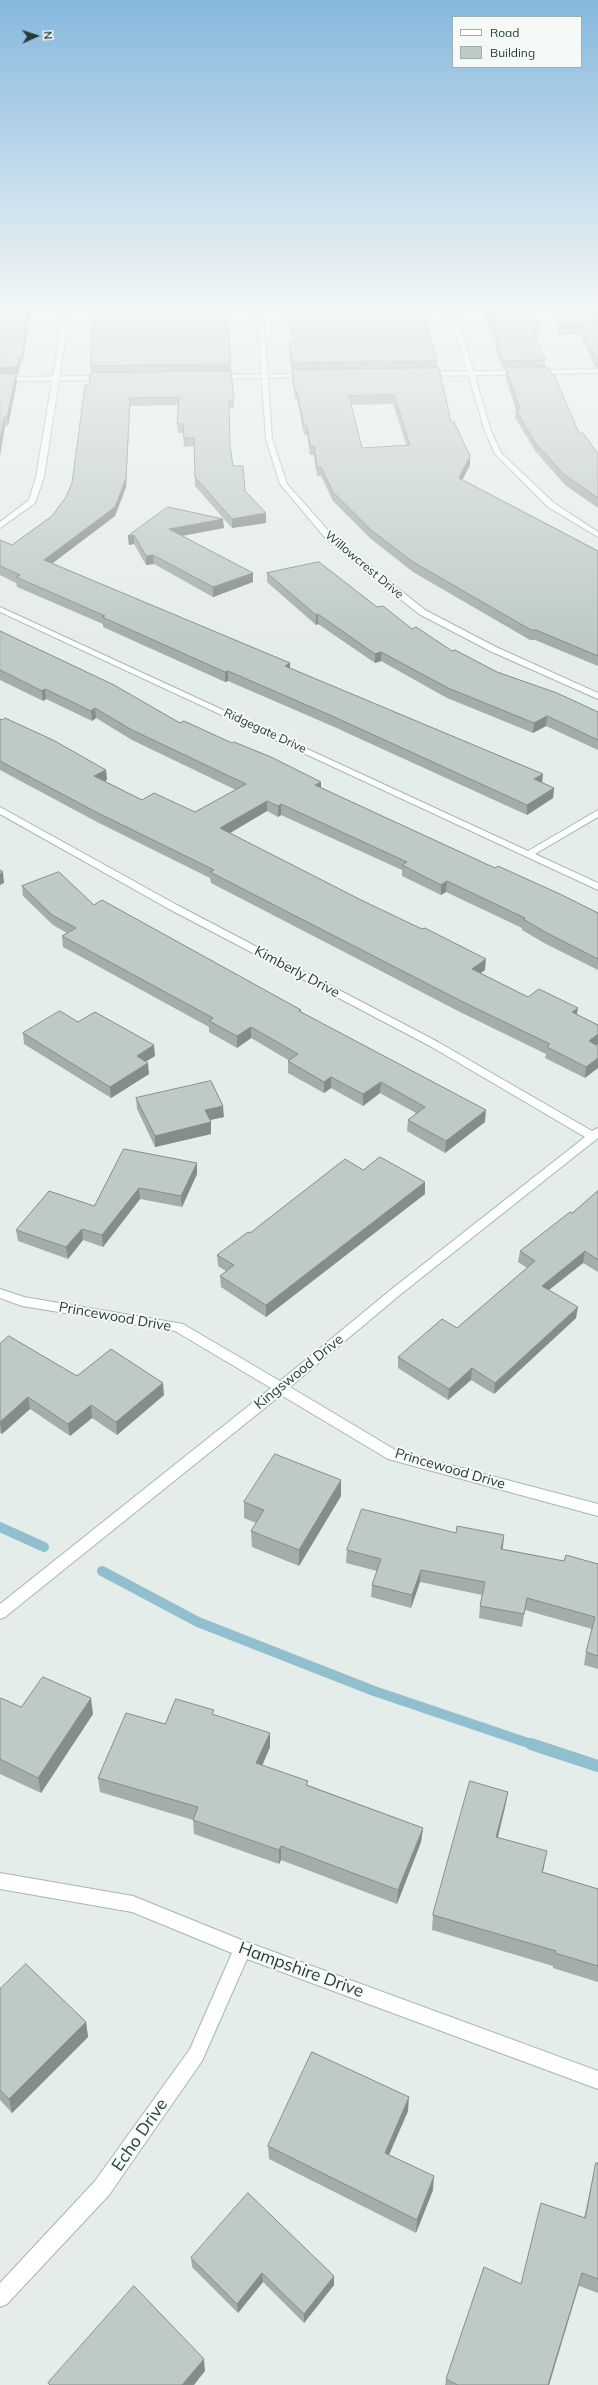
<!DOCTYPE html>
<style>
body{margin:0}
#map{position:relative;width:598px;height:2385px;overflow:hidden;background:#e5edea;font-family:Mulish,sans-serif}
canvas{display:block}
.legend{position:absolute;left:452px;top:16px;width:130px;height:52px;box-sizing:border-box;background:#f5f9f8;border:1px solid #a2aeac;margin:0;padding:5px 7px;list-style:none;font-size:12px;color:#253d39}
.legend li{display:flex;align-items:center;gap:8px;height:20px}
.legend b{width:20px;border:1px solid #a2aeac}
.north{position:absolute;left:16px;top:16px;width:40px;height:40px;-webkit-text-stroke:3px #f5f9f8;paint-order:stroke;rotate:87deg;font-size:11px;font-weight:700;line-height:16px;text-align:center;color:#253d39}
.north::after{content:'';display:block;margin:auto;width:14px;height:18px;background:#253d39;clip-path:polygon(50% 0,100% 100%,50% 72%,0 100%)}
</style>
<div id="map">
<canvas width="598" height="2385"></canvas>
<ul class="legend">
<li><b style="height:5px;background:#fff"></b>Road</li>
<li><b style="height:11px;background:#bdcac6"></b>Building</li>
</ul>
<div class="north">N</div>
</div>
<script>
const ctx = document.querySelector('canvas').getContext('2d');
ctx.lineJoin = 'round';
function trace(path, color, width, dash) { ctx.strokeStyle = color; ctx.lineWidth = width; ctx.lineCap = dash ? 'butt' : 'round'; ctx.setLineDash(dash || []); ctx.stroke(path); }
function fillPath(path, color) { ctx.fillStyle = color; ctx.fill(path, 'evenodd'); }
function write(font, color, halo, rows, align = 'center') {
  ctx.font = font + ' Mulish,sans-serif'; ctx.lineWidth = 4; ctx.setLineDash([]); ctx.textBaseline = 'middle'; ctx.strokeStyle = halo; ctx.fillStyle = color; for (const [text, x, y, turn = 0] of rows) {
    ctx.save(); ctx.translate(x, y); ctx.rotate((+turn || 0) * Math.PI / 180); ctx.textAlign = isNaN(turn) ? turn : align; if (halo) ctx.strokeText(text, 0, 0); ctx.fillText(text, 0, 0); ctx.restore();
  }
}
trace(new Path2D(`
 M0,1527l44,20
 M102,1571l96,51 176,69 160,54`), '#92bfcd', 10);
trace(new Path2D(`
 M531,1744l67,22`), '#92bfcd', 12);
const street = new Path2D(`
 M59,308h6l1,26 -22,143 -9,26 -35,25v-6l29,-22 7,-23 24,-143z
 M253,308h6l5,14 8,117 15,45 46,52 92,74 71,37 102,46v6l-108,-48 -71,-37 -92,-74 -47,-56 -14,-45 -8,-117z
 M446,308h6l11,28 28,95 10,22 53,50 44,29v5l-50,-30 -53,-53 -10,-23 -28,-95z
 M0,607l528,244 70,-41v7l-63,37 63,29v7l-598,-278z
 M0,807l177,98 261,137 154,89 6,-3v10l-197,156 -111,93 107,64 201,53v12l-210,-57 -107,-64 -276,222 -5,2v-15l271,-216 -96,-57 -153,-25 -22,-8v-9l24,8 159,27 97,57 113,-93 192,-151 -155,-91 -261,-137 -169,-95z
 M0,1873l133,23 111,45 354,130v18l-351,-130 -45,102 -93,134 -102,109 -7,3v-24l95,-102 95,-132 42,-96 -100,-41 -132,-23z`);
const secondary = new Path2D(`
 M598,369v4l-173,3 -3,-2 3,-2z
 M309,374l3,2 -1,1 -96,2 -3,-2 3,-2z
 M0,377l105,-1 3,2 -3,2 -105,1z`);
trace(street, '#a8b5b1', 2);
trace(secondary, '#a1b5af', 2);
fillPath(street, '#fff');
fillPath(secondary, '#fff');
fillPath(new Path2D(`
 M0,308l28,19 -6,38h-2l-2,10h-2l1,7 -9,44h-3l-5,30z
 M92,308h134l8,92v8h-5l1,38 3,20 12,25 21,32 -34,5 -37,-42 -1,-40 -10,1 -1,-14h-5l-1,-9 1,-19 -48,1 -4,81 -11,29 -63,47 238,105 264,120 -1,10 -26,17 -195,-89 -104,-45 -3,1 -122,-55v-3l-86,-37 -1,-4 -16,-8v-35l12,5 40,-29 14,-19 6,-14 19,-110v-7l2,-56z
 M285,308h137l15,53v7l14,54 19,43 -8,15 136,71v115l-63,-26h-5l-117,-68 -42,-33 -38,-38 -12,-25h-4l-3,-21h-4l-3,-20h-3l-7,-36h-2l-3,-20v-7l-3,-21v-8h4zM393,404l13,41 -44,3 -11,-43z
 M481,308h47l12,19 -1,8h-4l10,25v7l7,8 27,58 19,21v54l-33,-23 -29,-33 -21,-34 1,-8 -11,-34 1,-7h-3l-8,-20 1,-8z
 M598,308v60h-3l-15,-34 -23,1 1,-8z
 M224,528l-42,8 71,46 -40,15 -59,-33 -8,1 -12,-21 -5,1 -1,-9z
 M267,573l110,34 35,22 40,22 45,21 101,40v38l-52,-24 -13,7 -86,-35 -66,-37 -6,2 -57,-39 -2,1 -49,-43z
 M0,631l180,92 141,65 174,80 103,45v57l-52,-26 -24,-14v-2l-76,-36 -5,3 -39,-19v-6l-121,-55 -3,2 -11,-6 -37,22 255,137 -5,3 48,24 49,17 20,31 -12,33 -40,-20 1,-4 -84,-41 -251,-130 -1,-5 -113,-56 -97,-52v-51l106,51 1,10 -2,1 37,19 53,12 41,-22 -104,-50 -36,-22 -4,3 -46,-22 -3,2 -43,-21z
 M22,886l72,19 207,105v2l184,110 -40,31 -38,-22 1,-11 8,-7 -36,-20 -17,13 -32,-18 -7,5 -36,-20v-12h2l-39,-23 -14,10 -28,-16v-5l-146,-80 -1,-11 5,-3 -14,-8 -30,-29z
 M78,1022l77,34 -9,5 3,13 -38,24 -87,-54 -1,-11z
 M136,1098l88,19 -14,3 1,2v12l-56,13 -18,-38z
 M197,1163v11l-15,33 -42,-8 -37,48 -20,-7 -15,19 -50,-18 -2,-11 78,-24z
 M363,1170l62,24 -159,123 -45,-30 -1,-11 6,-5 -8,-5 -1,-11 33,-22z
 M598,1191v81l-15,-9 -34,27 27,28 -82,76 -23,-14 -23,20 -50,-32v-11l59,-29 70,-60 -9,-6 2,-11 52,-38z
 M0,1344l77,32 87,19 -47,40 -25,-17 -22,18 -40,-27 -28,25 -2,-1z
 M341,1496l-42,70 -47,-19 -1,-16 5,-8 -12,-5v-16z
 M456,1533l46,16 62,12 34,3v105l-14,-4 2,-13 6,-23 -67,-19 -3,17 -43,-9 1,-12 2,-11 -62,-13 -9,26 -40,-11 1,-12 5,-14 -31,-8 1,-13z
 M0,1699l21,8 72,7 -52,79 -41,-19z
 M214,1715l56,32 -8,18 46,20 115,43 -2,14 -24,62 -116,-44 -2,4 -85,-30 -1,-14 -93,-28 -2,-14 67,-54z
 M508,1792l-3,15 -7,31 46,28 -1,6 55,17v93l-45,-14v-2l-121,-36 1,-15z
 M0,1989l86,33 2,15 -76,76 -12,-13z
 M408,2111l-19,44 44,35 -17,43 -147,-74 -1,-13z
 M596,2163h2v130l-19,-7 -30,99h-104l1,-6 75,-95 63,-66z
 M191,2258l143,27 -30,38 -41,-41 -25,31 -46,-46z`), '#a3aeaa');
fillPath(new Path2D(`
 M27,308l1,19 -6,38v-8z
 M19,357l1,8 -2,10h-2l1,7 -9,44 -1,-9 -7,-40v-9z
 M130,398v8l-4,81 -11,29 -70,53 -1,-9z
 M4,417l1,9 -5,30v-14z
 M470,456v9l-11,22v-9z
 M266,513v10l-34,5v-9z
 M223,519l1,9 -55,10v-9z
 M134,535v9l-5,1 -1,-9z
 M153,555l1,9 -8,1v-9z
 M253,573v9l-40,15v-10z
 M318,614v10l-2,1v-10z
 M381,652v9l-6,2v-9z
 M290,663v10l-5,-7z
 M228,671v10l-3,1v-10z
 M45,689l1,10 -3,2 -1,-10z
 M95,708l1,10 -4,3 -1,-10z
 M547,716l-1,10 -13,7 1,-10z
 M106,770l1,10 -12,6 -1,-10z
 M543,774l-1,10 -8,-5z
 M321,782v10l-6,-7z
 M554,788l-1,10 -26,17v-10z
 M267,801v10l-47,28v-11z
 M281,804v11l-3,2v-11z
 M3,872l1,11 -4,2v-11z
 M447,881l-1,11 -5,3v-10z
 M486,959l-1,11 -14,10 1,-11z
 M578,1008l-2,11 -4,-7z
 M251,1027v11l-14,10v-12z
 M598,1034v10l-11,9 2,-12z
 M154,1045l1,11 -18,11v-11z
 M598,1058v10l-13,10 1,-11z
 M148,1063l1,11 -38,24 -1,-11z
 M331,1077v11l-7,5v-11z
 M381,1082l-1,11 -17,13v-12z
 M223,1106l1,11 -19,4v-11z
 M486,1110l-1,12 -40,31 1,-12z
 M211,1122v12l-56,13v-11z
 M197,1163v11l-15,33 -1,-11z
 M425,1182v12l-159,123v-12z
 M139,1188l1,11 -37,48 -1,-12z
 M82,1229l1,11 -15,19 -2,-12z
 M585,1251l-2,12 -43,34 2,-11z
 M578,1307l-2,11 -82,76 1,-11z
 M472,1368l-1,12 -23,20 1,-11z
 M163,1383l1,12 -47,40 -1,-13z
 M28,1397l2,12 -28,25 -2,-12z
 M91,1405l1,13 -22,18 -2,-12z
 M341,1480v16l-42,70v-16z
 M504,1535l-1,12 -3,14 1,-12z
 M421,1570l-1,12 -9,26 1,-13z
 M91,1698l2,16 -52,79 -3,-15z
 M270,1733v14l-13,31 -1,-15z
 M508,1792l-3,15 -11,45 2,-15z
 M423,1828l-2,14 -24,62 1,-14z
 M281,1846v14l-2,4v-14z
 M547,1851l-3,15 -5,21 3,-15z
 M86,2022l2,15 -76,76 -3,-14z
 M409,2097l-1,14 -24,55 1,-13z
 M434,2176l-1,14 -17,43 1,-13z
 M262,2273l1,9 -25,31 -1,-9z
 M582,2273l-33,112h-1z
 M334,2276v9l-30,38v-9z
 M204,2359l1,12 -11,14h-12z`), '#848d8b');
const building = new Path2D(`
 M0,308h27l1,11 -6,38h-3l-2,10 -17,1z
 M93,308h133l2,15 3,41 -140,2z
 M287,308h135l15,53 -145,2 -3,-20h5z
 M485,308h43l12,19h-9l14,33 -42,1 -7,-20h5z
 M564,308h34v51h-2l-15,-33 -23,1z
 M506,367h42l4,8h2l25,58h4l15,21v44l-32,-22 -30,-32 -20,-34h4z
 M439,368l12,54h3l16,34 -11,22 139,73v105l-62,-26h-5l-118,-68 -42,-32 -38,-38 -12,-25 -4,1 -3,-22h-4l-3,-20h-3l-7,-35h-2l-3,-21zM394,395l16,50 -48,3 -13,-52z
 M231,371l3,29h-5l1,46 3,20h10l2,25 21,22 -34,6 -37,-42 -1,-39h-10l-1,-14h-6l2,-27 -49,1 -4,80 -11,29 -71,53 246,103 -5,3 258,108 -9,5 20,9 -27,17 -195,-89 -104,-45 -3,1 -123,-55 3,-1 -89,-39 4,-2 -20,-9v-26l12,5 40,-29 14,-19 6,-14 13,-98h4l1,-12z
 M0,374h16l-9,43h-3l-4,25z
 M168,507l55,12 -54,10 84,44 -40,14 -60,-32 -7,1 -12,-21 -6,1z
 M319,562l58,45 6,-1 29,23 4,-2 36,24 3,-1 42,22 60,21 41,19v28l-51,-24 -13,7 -86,-35 -67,-36 -6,2 -57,-40 -2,1 -49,-42z
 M0,631l114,54 66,38 4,-2 48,22 2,-1 37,15 50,25 -6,3 180,83 3,-2 64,29 36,18v46l-51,-26 -24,-14 2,-1 -78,-37 -6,4 -39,-20 5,-3 -126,-58 -3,2 -11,-5 -47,27 143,73 59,28 3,-1 61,31 -14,10 56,28 11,-8 39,19 -6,4 26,13v9l-9,7 9,5v12l-12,9 -39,-20 3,-3 -87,-42 -253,-130 4,-2 -118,-58 -96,-51v-42l2,1 3,-2 48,22 53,30 -12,6 48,24 12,-7 41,19 51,-28 -114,-54 -37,-22 -4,3 -46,-22 -3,2 -42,-21z
 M0,870l3,2 -3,2z
 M59,872l35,33 8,-5 199,110 -2,1 187,99 -40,31 -38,-21 17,-13 -44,-25 -18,12 -32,-17 -7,5 -36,-21 10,-7 -47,-27 -14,9 -28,-15 4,-3 -151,-82 14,-8 -24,-13 -30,-29z
 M60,1011l18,11 17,-10 59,33 -17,11 11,7 -38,24 -87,-54z
 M211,1081l12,25 -18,4 6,12 -56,14 -19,-38z
 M124,1149l73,14 -16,33 -42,-8 -37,47 -20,-6 -16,18 -50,-17 33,-39 45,15z
 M380,1157l45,25 -159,123 -46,-29 14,-11 -17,-10 31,-23 2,1 95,-74 18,11z
 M598,1191v69l-13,-9 -43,35 36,21 -83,76 -23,-15 -23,21 -51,-32 44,-38 15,9 78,-67 -15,-10 50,-39 2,1z
 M9,1336l68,40 34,-27 52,34 -47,39 -25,-17 -23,19 -40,-27 -28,25v-78z
 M275,1454l66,26 -42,70 -48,-19 13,-21 -20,-8z
 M362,1509l94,24 1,-7 47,9 -3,14 63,12 2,-6 32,9v92l-12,-4 9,-35 -68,-19 -3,16 -44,-8 5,-24 -64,-12 -9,25 -40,-10 9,-26 -34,-9z
 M43,1677l48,21 -53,80 -38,-19v-60l1,-1 20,9z
 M176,1699l38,11 -2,4 58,19 -14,30 52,18 -2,4 117,43 -25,62 -117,-44 -2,4 -86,-30 5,-13 -100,-29 28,-65 39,11z
 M470,1781l38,11 -12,45 51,14 -5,21 56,17v77l-43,-13 1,-2 -123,-36z
 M26,1964l60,58 -77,77 -9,-9v-101z
 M312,2052l97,45 -24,56 49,23 -17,44 -149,-74z
 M596,2163h2v116l-16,-6 -34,112h-90l-12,-6 38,-112 37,17 20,-81 44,15z
 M248,2193l86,83 -30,38 -42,-41 -25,31 -46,-46z
 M134,2286l70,73 -22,26h-132l-2,-2z`);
fillPath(building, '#bdcac6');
trace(building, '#848d8b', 1);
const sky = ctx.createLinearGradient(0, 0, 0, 642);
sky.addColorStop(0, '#85b8dd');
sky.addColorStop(0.48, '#f3f7f6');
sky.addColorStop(1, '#f3f7f600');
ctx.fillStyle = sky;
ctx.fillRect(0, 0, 598, 642);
write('12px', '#253d39', '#f5f9f8', [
 ["Willowcrest Drive",364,565,40],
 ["Ridgegate Drive",265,731,25]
]);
write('14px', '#253d39', '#f5f9f8', [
 ["Kimberly Drive",297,972,28],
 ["Princewood Drive",115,1317,10],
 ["Kingswood Drive",299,1372,-39],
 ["Princewood Drive",450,1469,16]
]);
write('17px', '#253d39', '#f5f9f8', [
 ["Hampshire Drive",301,1970,20],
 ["Echo Drive",140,2135,-55]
]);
</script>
